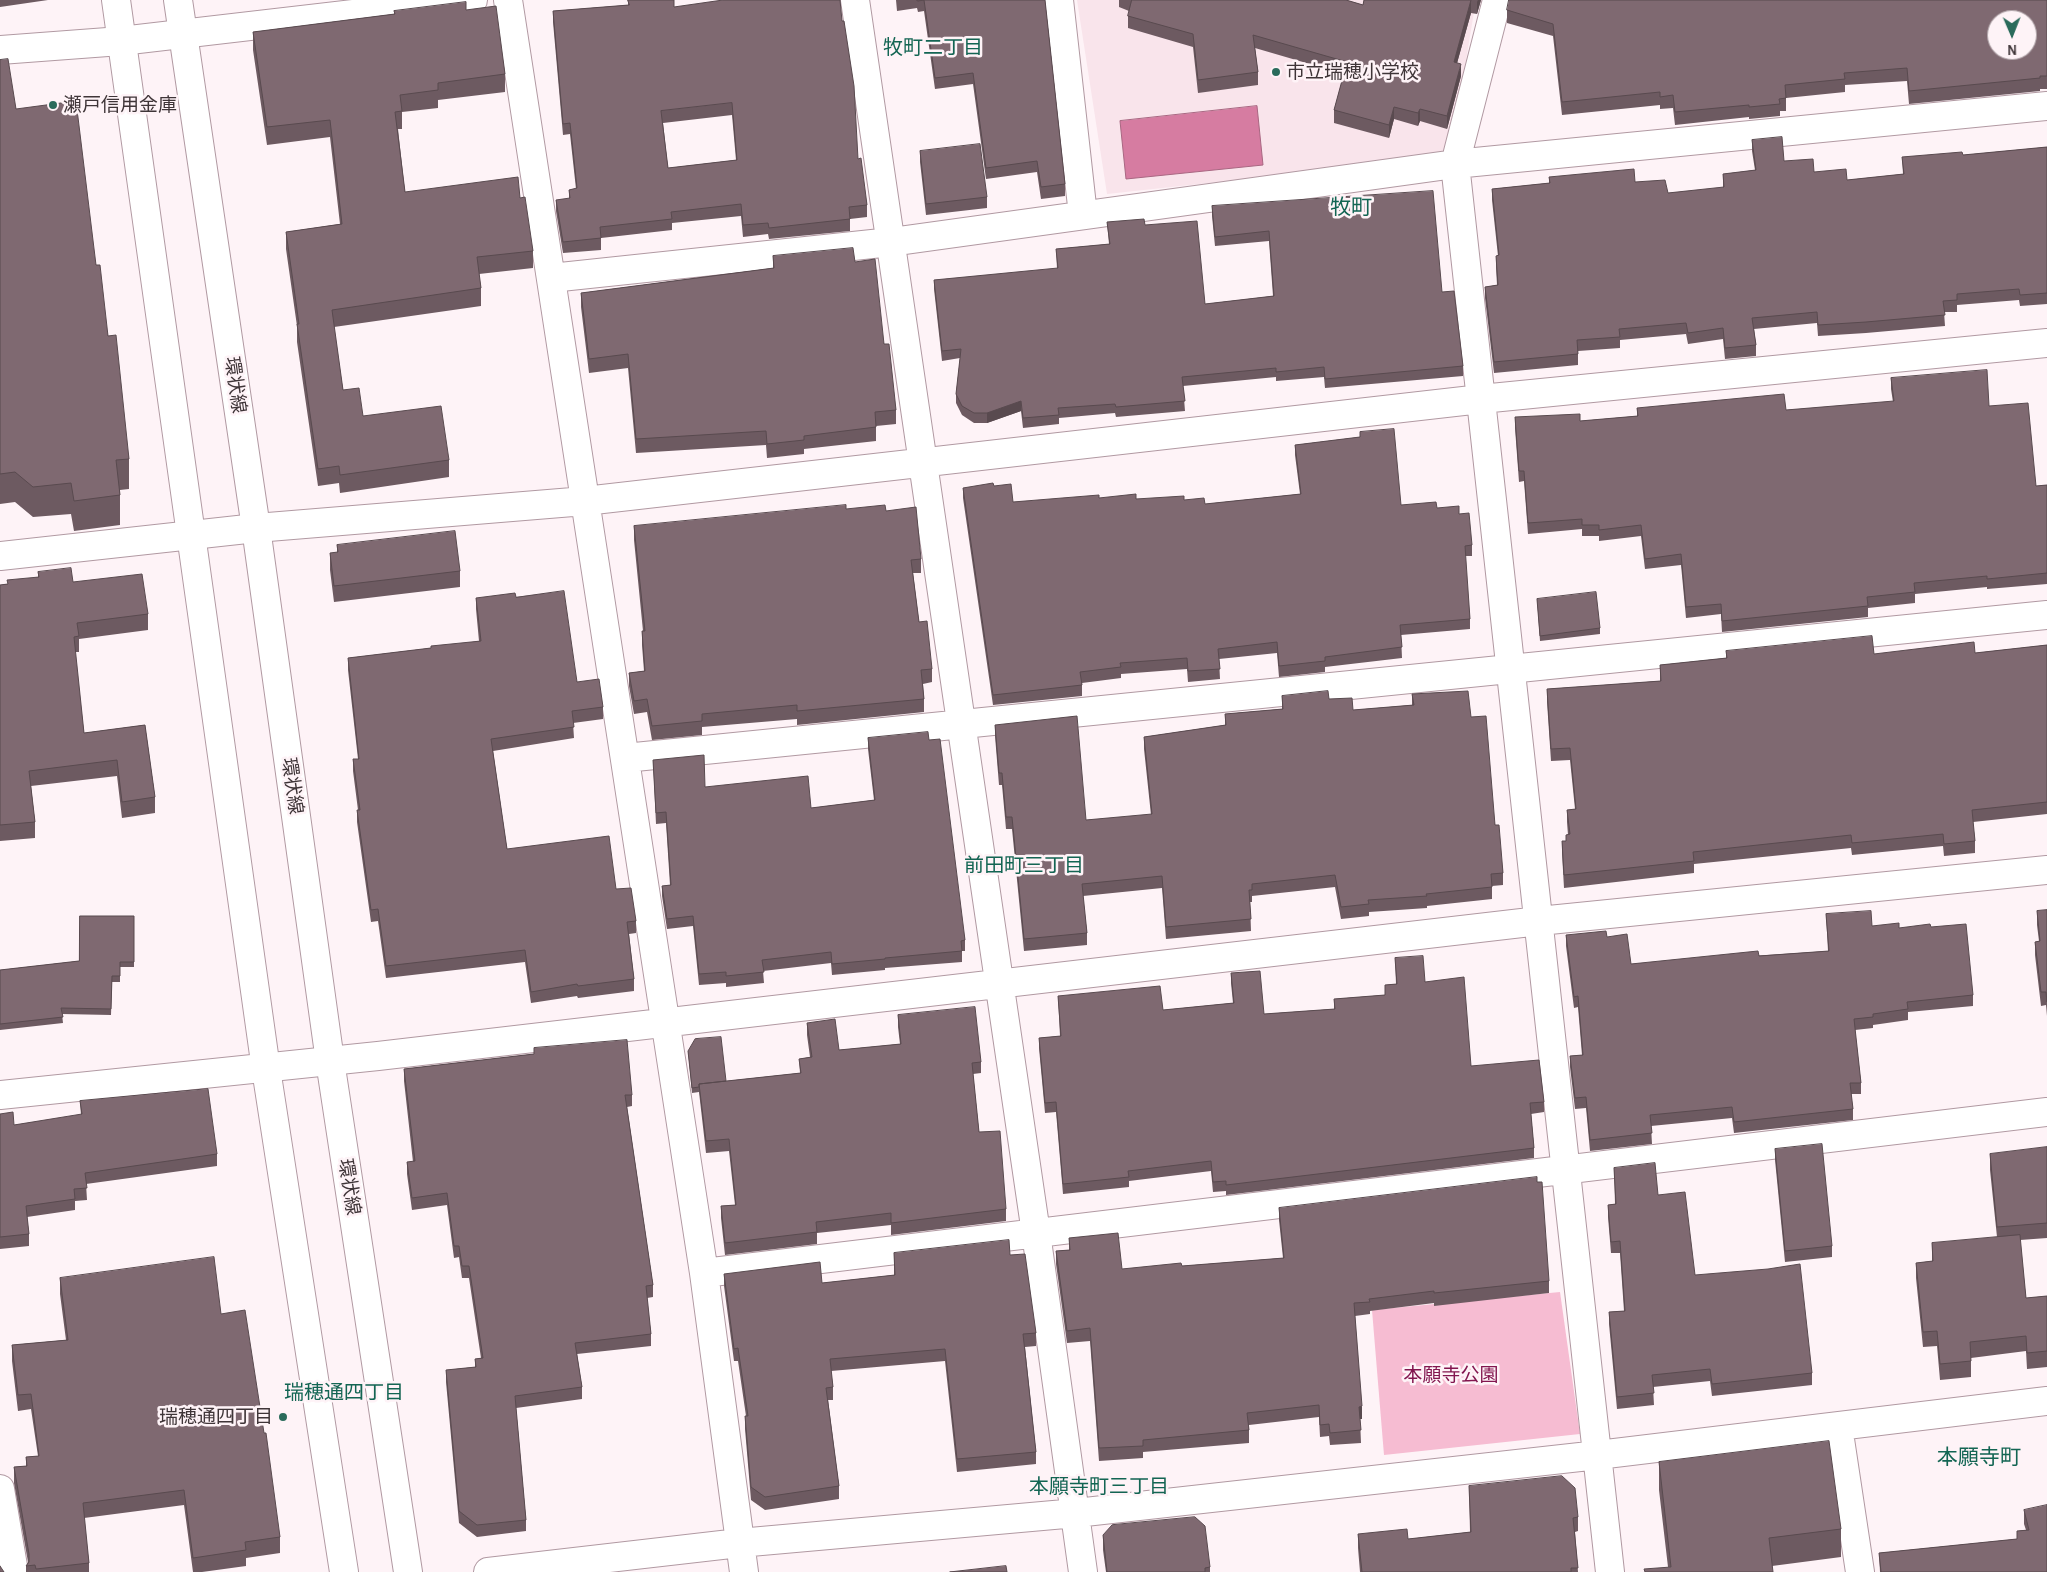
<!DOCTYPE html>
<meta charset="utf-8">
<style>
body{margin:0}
#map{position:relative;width:2047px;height:1572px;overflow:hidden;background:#fef3f7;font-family:"Alegreya Sans",sans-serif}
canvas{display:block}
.north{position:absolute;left:1987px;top:10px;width:50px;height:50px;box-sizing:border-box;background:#fef3f7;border:1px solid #b2a7ab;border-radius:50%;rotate:179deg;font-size:14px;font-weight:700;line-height:20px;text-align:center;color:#3f3538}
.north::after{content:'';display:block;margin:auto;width:18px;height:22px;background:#2a6b5b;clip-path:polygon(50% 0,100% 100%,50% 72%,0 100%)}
</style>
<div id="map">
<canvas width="2047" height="1572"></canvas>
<div class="north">N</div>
</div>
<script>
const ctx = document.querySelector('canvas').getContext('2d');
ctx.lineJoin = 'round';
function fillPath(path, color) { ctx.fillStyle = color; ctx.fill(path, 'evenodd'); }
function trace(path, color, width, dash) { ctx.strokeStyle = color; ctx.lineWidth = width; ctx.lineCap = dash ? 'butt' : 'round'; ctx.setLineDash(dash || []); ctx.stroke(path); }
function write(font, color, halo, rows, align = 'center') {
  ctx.font = font + ' "Alegreya Sans","Noto Sans JP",sans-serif'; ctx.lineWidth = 5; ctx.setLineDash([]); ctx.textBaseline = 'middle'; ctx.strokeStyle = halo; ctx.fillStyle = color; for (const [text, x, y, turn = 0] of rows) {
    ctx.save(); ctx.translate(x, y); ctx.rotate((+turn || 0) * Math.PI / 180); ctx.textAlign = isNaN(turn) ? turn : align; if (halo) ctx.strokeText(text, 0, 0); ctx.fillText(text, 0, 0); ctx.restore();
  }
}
fillPath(new Path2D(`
 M1077,0h399l-24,145 -12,13 -333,36z`), '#f9e4eb');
fillPath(new Path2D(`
 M1560,1292l20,142 -196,21 -12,-145z`), '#f6bcd2');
const water = new Path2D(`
 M1257,106l6,59 -137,14 -6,-58z`);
fillPath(water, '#d67ca1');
trace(water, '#a96782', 1);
const minor = new Path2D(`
 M508,0l196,1273 40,299
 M855,0l181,1233 47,339
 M1059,0l24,215
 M1497,0l-42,164 155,1408
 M0,50l121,-9 352,-41
 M551,278l340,-36 564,-78 592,-58
 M0,556l256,-28 329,-27 896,-102 566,-56
 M625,758l1422,-143
 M0,1095l378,-39 1161,-135 508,-51
 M704,1273l1343,-161
 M1838,1426l22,146
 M0,1489l14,83
 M488,1572l251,-29 337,-30 522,-58 449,-54`);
const major = new Path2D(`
 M116,0l150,1069 78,503
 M178,0l78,528 74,533 78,511`);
trace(minor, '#b199a2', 30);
trace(major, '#b199a2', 30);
trace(minor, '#fff', 28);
trace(major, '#fff', 28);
fillPath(new Path2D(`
 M0,0h48l-48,7z
 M628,0l46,7 184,152 9,46v12l-17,2v12l-81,8 -1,-5 -25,3 -2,-21 -69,7v7l-71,8v12l-38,3 -7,-42v-11l13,-1v-9l7,-1 -6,-55 -7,1 -10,-113v-11l75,-6zM732,115l4,45 -68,8 -5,-45z
 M896,0h149l20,184v12l-24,3 -4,-27 -51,7 -13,-95 -38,5 -11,-78 -6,1 -1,-4 -20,3z
 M1119,0h227l17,5 1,-5h117l-4,14 -6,-1 -14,50 4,13 -14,53 -27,-8 -2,5 -24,-7 -5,19 -55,-15v-13l10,-36 -89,-26 3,24v13l-60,8 -5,-46 -65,-19v-12l1,-5 -10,-4z
 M2047,0v89h-7v2l-131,13 -2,-23 -62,4v7l-59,6v13h-6v5l-31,3v-2l-74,8 -2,-17 -13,1v-4l-98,10 -9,-79 -46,-13v-13z
 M466,10l39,64v18l-67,8v8l-36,4v17h-4l7,63 115,6 13,53v17l-54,6 2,14v18l-147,21 9,63 20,26 86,44v17l-109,16 -1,-10 -21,3 -21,-144v-16l-11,-77v-17l54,-8 -10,-87 -63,8 -14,-95v-18l141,-18v-3z
 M0,60l16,49 80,156 33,194v30l-9,1v35l-46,6 -3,-17 -38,3 -18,-15 -15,2z
 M1752,140l32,21 30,11 33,8 56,-6 -1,-17 61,-2 84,-8v157l-27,2 -1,-6 -62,5v7h-13l1,14 -79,7 -48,3 -1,-13 -63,6 2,16v11l-31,3 -2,-20 -35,5 -2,-10 -66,6v8l-42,3v14l-84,8 -9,-75v-11l12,-2 -1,-18v-11h2l-6,-56v-11l57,-6v-6l86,5 33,11 55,-5v-14l32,-4 -3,-19z
 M920,151l67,46v11l-61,7 -6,-53z
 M1212,206l230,86 21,74v10l-138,12 -1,-11 -48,4v-4l-93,9 2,25 -69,6 -1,-4 -56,5v6l-36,4 -2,-17 -34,12h-13l-12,-8 -6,-12v-9l4,-36 -18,3 -8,-72v-9l123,-11 -1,-20 53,-5 -2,-22 38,3 60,79 68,-8 -4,-55 -54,5 -3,-30z
 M773,256l82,6 29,82 12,66v14l-20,2v15l-72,8v5l-37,4 -1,-13 -130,8 -8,-85 -39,5 -8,-66v-14l192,-25z
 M1891,378l98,28 47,80 11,-1v99l-60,5v-2l-72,7v9l-47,5v9l-146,15 -1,-18 -35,4 -5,-53 -36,4 -4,-33 -42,5v-5h-17v-7l-54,5 -4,-53 -5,1 -4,-54v-11l65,4 57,-5v-8l149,2 107,-8 -2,-13z
 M1360,432l41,73 36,3 22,6 13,31v11h-7l5,63v10l-69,6 1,23 -77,9v5l-46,5 -2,-24 -58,6 1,20 -32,3 -1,-13 -66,5v4l-39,5v13l-89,9 -30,-207v-10l31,-2 19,16 86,-4 85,2 21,4 95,-10 -5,-39v-10l65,-8z
 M846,509l40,2 35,48v14h-8l6,49 13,47v13l-9,2 1,15v13l-127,13v-6l-95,8v8l-50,5 -5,-28 -13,2 -5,-28v-13l15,-2 -2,-26v-14h1l-9,-91v-14z
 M337,545l123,26v16l-126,15 -4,-32v-17h7z
 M38,572l35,10 75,32v16l-69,9v13h-4l9,81 61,-8 10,72v16l-33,5 -5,-42 -86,10 4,36v16l-35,3v-256l7,-1 31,-7z
 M516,597l61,85 26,25v12l-30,4 1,15 -81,13 14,98 109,40 20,32v12l-7,1 5,45v12l-56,7 -1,-2 -46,7 -6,-41 -139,16 -8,-57 -7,1 -14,-100v-12h1l-5,-39v-12h5l-10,-89v-12l83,-10 48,-7 -3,-32v-11z
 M1537,599l63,29v6l-60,7z
 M2047,645v169l-74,8 2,19v12l-31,3 -1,-10 -91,9 -1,-7 -157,16v9l-130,15 -2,-35v-12h4v-6h2l-1,-13v-12l8,-1 -5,-49 -19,1 -4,-59v-13l113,-8v-16l66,-7v-7l148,3 101,-1z
 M1412,694l59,23 24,108 8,48v12l-11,1v13l-65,7v2l-58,4v4l-28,3 -6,-32 -83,9v6h-2l1,29 -85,8 -4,-51 -79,8 4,37v12l-63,6 -12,-122h-6l-4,-44h-3l-4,-49v-11l91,95 65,-5 -7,-66v-12l81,-12v-11l57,-5v-13l47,3 24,11 59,-5z
 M868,738l61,2 36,200v11h-3v11l-77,6v2l-53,5 -1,-12 -68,8 1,12 -38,4v-4l-27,2 -6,-59 -26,3 -5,-33v-10l8,-1 -4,-62 -10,1 -3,-64 52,27 106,21 63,-8 -6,-51z
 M2047,910v106l-1,-11 -5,1 -6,-51v-13l4,-1 -2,-16v-14z
 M1826,914l46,12 27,2 32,-1 42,68v11l-65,6v8l-35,5v3l-18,2 6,53v11h-10l2,15v11l-119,13 -2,-15 -81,8 1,18 -62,7 -4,-43 -11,1 -5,-42v-11l12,-1 -4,-48 -4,1 -8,-62v-11l41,2 24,27 197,-13z
 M134,916v51h-14v15h-8l-1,33 -49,-1 1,9 -63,7v-60l79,-9z
 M1395,958l30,24 46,84 73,36v10l-13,2 3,34v10l-308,37v-4l-13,1 -2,-21 -82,10v6l-66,7 -7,-82 -11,1 -6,-65v-10l21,-2 -2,-40 105,14 70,-7 -2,-20v-10l33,41 70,-5v-10l51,-4v-10l11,-1z
 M898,1015l83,47v11l-8,1 6,58 27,77v12l-115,14v-10l-74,8v11l-92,11 -4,-37v-12l14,-1 -6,-54 -23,2 -7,-61 -7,1 -4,-42 38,30 74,-8 -1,-14 11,-2 -3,-22v-12l32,27 61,-6 -2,-17z
 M534,1048l98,47v11l-5,1 26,178v12l-6,1 4,36v12l-74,8 5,33v12l-66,9 10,112v11l-49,6 -18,-14 -13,-141v-12l29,-3v-8l6,-1 -12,-80h-7l-3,-21 -5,1 -7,-53 -35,5 -5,-36v-12h6l-9,-81v-12l130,-15z
 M80,1101l137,53v12l-131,18 1,16 -12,1v9l-48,7 2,17v12l-29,3v-135l14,11 67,-10z
 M2047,1147v91l-27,2 6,58 21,-2v71l-20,2 -1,-18 -55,7v19l-31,3 -3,-34 -14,1 -7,-69v-15l16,-2v-18l65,-6 -7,-67v-16z
 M1775,1149l57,97v11l-47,5 -10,-102z
 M1614,1168l44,27 37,80 117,98v12l-100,11 -2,-15 -57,6 1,18 -37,4 -8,-85v-12l15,-1 -4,-58h-9l-3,-36v-12l7,-1z
 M1279,1208l270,73v12l-115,13v-3l-64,8v3l-15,2 7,103h-2l1,24 -31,2 -1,-9 -9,1 -1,-20 -70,8v18l-106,9v6l-44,3 -9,-120 -23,2 -11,-79v-13l13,-1v-12l53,31 60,-3 101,-8 -4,-38z
 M894,1253l116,2 26,78v13l-11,1 11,105v12l-79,8 -12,-111 -114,10 2,16v13h-5l11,86v13l-74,11 -14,-10 -6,-71v-13h1l-8,-55h-4l-10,-75v-12l98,9 72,-8z
 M60,1278l161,36 59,223v16l-34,5v8l-44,6h-9l-9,-67 -100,13 5,45v9h-63v-6l2,-4 -14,-79v-16l12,-1v-9l12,-1 -7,-47 -13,2 -6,-50v-16l54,-5 -6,-46z
 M1659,1462l182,67v28l-69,9 -104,1 -9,-77z
 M1469,1486l109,31v14l-3,1 3,40h-218l-2,-24v-14l50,5 62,-7z
 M2024,1510l23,62h-167l-1,-19 138,-14v-8l9,-1 -2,-6z
 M1103,1535l107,32v5h-104l-3,-22z`), '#6d5a61');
fillPath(new Path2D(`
 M1471,0v13l-17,61v-12z
 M1478,0h3l-4,14v-12z
 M1461,64v12l-14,53v-13z
 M1394,107v12l-5,19v-13z
 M1420,109v12l-2,5v-13z
 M1021,401v10l-34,12v-10z
 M1362,1406v13h-3v-12z`), '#594a4f');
const building = new Path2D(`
 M628,0h46v7l49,-7h117l2,21h2l10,65 4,73 3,-1 6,47 -18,2 1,12 -81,9 -1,-5 -25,2 -2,-21 -70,8 1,7 -72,8 1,11 -38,4 -7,-42 14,-2 -1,-8 8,-2 -7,-65 -7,1 -10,-113 76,-6zM732,103l5,57 -69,8 -7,-57z
 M917,0h128l20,184 -24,3 -4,-26 -51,7 -13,-95 -38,5 -11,-78 -6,1z
 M1132,0h214l17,5 1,-5h107l-17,62 7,2 -14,52 -27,-7 -2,4 -24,-6 -5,18 -55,-15 13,-48 -94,-27 5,37 -60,8 -5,-46 -65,-18z
 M1509,0h538v76h-7v2l-131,13 -2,-23 -63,5 1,6 -60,6 1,13 -7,1 1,5 -31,3v-2l-74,7 -2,-17 -13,2v-5l-98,10 -9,-78 -46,-14zM1997,20h30v30h-30z
 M466,2v8l30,-4 9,68 -67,9v7l-38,5 2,16 -7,1 10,80 113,-15 2,21 5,-1 8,54 -56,6 4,31 -149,22 11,80 16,-2 4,28 78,-10 8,54 -109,15 -1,-9 -21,3 -21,-145h2l-13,-92 56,-8 -12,-104 -63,7 -14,-95 142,-18 -1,-3z
 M8,59l8,50 60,-8 20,164h4l8,71 8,-1 13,124 -13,1 4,35 -46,6 -3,-18 -38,4 -18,-15 -15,2v-414z
 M1782,137l2,24 29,-2 1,13 32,-3 1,11 57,-6 -2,-17 60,-5 1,3 84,-8v146l-27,2 -1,-6 -62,5v6l-14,1 2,14 -79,7 -48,3 -1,-13 -65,6 4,27 -31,3 -2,-20 -35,5 -2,-10 -67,6 1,8 -43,3 1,14 -84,8 -9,-75 13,-2 -2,-29 3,-1 -7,-66 58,-6 -1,-6 85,-8 1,13 30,-2 3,13 56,-6 -1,-13 33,-4 -4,-30z
 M980,144l7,53 -61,7 -6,-53z
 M1433,191l9,101 12,-1 9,75 -138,13 -1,-12 -48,5v-4l-94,9 3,24 -69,6 -1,-3 -57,4 1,7 -36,3 -2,-17 -34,12h-13l-12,-7 -6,-12 5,-45 -19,2 -8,-71 124,-12 -2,-19 54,-5 -3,-22 37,-3 1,6 52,-4 8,83 69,-8 -5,-65 -54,6 -3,-31z
 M853,248l2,14 20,-3 9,85h5l7,66 -21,2 1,15 -72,9v4l-37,4 -1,-13 -130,8 -8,-85 -39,5 -8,-66 193,-25 -1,-12z
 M1987,370l2,36 39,-3 8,83 11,-1v88l-60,6v-3l-73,7 1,9 -48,5 1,9 -146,15 -1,-17 -35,3 -5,-53 -36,5 -4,-34 -42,5v-5h-17v-6l-54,4 -4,-52h-5l-4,-54 65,-3v7l58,-5 -1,-8 147,-14 2,16 108,-9 -3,-23z
 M1394,429l7,76 35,-3 1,6 22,-2v8l10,-1 3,32 -7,1 5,73 -70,6 2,22 -77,10v4l-46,5 -2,-24 -59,7 2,20 -32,2 -1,-13 -67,5 1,4 -41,5 2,13 -89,10 -30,-207 30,-5 1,3 17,-2 2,18 86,-7v3l37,-4v5l48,-3v4l20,-2 1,6 96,-10 -6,-49 65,-8v-5z
 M846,505v4l39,-4 1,6 30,-4 5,52 -10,1 8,62 8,-1 5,48 -11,1 3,29 -127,12v-6l-95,9v7l-50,5 -5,-27 -13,2 -5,-28 16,-2 -3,-40h3l-11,-105z
 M455,531l5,40 -126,15 -4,-33 8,-1 -1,-7z
 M71,568l2,14 69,-8 6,40 -71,9 2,13 -5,1 10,96 61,-8 10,72 -33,5 -5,-42 -88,11 6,51 -35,3v-240l8,-1 -1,-4 32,-3 -1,-5z
 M564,591l13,91 22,-3 4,28 -31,4 2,16 -83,12 16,110 102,-13 7,53 15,-1 5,33 -9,1 7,57 -56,7 -1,-2 -46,8 -6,-42 -139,16 -8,-57 -7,1 -14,-100h3l-7,-51h6l-11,-101 83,-10v-2l50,-5 -5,-43 39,-5 1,4z
 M1596,592l4,36 -60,8 -3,-37z
 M1872,636l2,18 100,-12 1,11 72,-8v157l-75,8 3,31 -31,3 -1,-10 -91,9 -1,-8 -158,17 1,9 -130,14 -2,-34h4v-6l4,-1 -3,-24 9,-1 -6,-61 -19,1 -4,-60 114,-8 -1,-16 67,-7 -1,-7z
 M1328,691l1,8 23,-1 1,12 61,-5 -2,-11 56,-3 3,26 15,-1 9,109h4l4,48 -12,1 1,13 -66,7 1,2 -59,4 1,4 -28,3 -6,-32 -83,9v6h-3l2,29 -85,8 -4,-51 -80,8 5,49 -63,6 -12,-122h-6l-4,-44h-3l-4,-48 82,-9 9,104 66,-6 -8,-77 82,-12 -1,-11 58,-5 -1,-13z
 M928,732l1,8 11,-1 25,201 -4,1 1,10 -77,7v1l-53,5 -1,-12 -69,8 2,12 -38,4v-4l-27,2 -6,-58 -26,3 -5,-33 9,-1 -5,-73 -10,1 -3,-53 51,-5 1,32 103,-11 3,32 64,-8 -7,-62z
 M2047,910v92l-1,-10h-5l-6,-50 5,-1 -3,-30z
 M1871,911l1,15 27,-3v5l31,-4 1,3 35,-3 7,71 -66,7 1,7 -35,5v3l-19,2 7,64h-11l3,26 -119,13 -2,-15 -82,8 2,18 -62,7 -4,-43 -11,1 -5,-42 13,-1 -5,-59 -4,1 -8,-62 40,-4 1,6 20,-3 4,30 127,-13 1,5 70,-5 -3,-37z
 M80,916h54v46h-14v14h-8l-1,33 -50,-1 2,9 -63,7v-54l79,-9z
 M1423,956l2,26 39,-5 7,89 68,-6 5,42 -14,1 4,45 -308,37v-4l-13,1 -2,-21 -83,10 1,6 -66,7 -7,-82 -11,1 -6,-65 22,-2 -3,-40 102,-10 3,24 71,-7 -3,-30 29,-2 4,43 71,-5 -1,-10 51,-4v-10l12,-1 -2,-26z
 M975,1007l6,55 -9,1 7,69 21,-1 6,78 -115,14v-10l-75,9 1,10 -92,11 -4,-37 15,-1 -7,-66 -23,2 -7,-57 102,-11 -2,-14 13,-2 -5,-34 28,-4 4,31 62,-6 -3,-29z
 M721,1037l5,44 -27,3v3l-7,1 -4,-37 7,-12z
 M627,1040l5,55h-7l28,190 -7,1 5,48 -76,9 7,44 -67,9 11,124 -49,5 -18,-14 -13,-141 30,-3 -1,-8 8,-1 -14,-92h-7l-3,-20h-5l-7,-53 -35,5 -5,-36 8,-1 -11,-92 130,-15v-6z
 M208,1089l9,65 -132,19 2,15 -13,1 1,10 -49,7 3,28 -29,3v-123l13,-2 1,13 68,-11 -2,-13z
 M1822,1144l10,102 -47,5 -10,-102z
 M2047,1147v76l-50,4 -7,-73z
 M1655,1163l3,32 27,-3 10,83 73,-6 32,-5 12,109 -100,11 -2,-15 -58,6 2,18 -37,4 -8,-85 16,-1 -5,-70 -9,1 -3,-37 8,-1 -2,-36z
 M1537,1177v5h5l7,99 -115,12v-2l-65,8 1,3 -16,1 8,103 -3,1 2,23 -31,3 -1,-9 -9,1 -1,-20 -72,8 2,17 -106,10v6l-44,2 -9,-120 -23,3 -11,-80 14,-1 -1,-12 49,-5 4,36 59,-6 1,3 102,-8 -5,-50z
 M2020,1235l6,63 21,-2v55l-20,2 -1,-17 -56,6 1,19 -31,3 -3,-33 -14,1 -7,-69 17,-2 -1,-18z
 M1009,1240l1,15 15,-1 11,79 -13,1 13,118 -79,7 -12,-110 -115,10 3,28 -7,1 13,98 -74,11 -14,-10 -6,-71h3l-10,-68 -4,1 -10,-75 96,-12 2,21 73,-8 -1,-22z
 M214,1257l7,57 24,-4 19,123h2l14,104 -35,5 1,8 -53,8 -9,-68 -101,13 6,60 -53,6 -1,-4 -9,1 3,-4v-8l-15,-87 13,-1 -1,-9 13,-1 -8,-62 -13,1 -6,-50 56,-5 -8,-62z
 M1829,1441l12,88 -72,9 4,34h-128l-1,-3 27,-2 -12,-105z
 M1562,1476l13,12 3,29 -5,1 5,50h-7v4h-209l-4,-38 49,-5 1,10 63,-7 -2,-46z
 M2047,1505v67h-166l-2,-19 138,-14v-8l12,-1 -5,-20z
 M1195,1517l10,9 5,41 -5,1v4h-98l-4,-37 9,-10z
 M0,1566l4,6h-4z
 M1006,1566l1,6h-57z`);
fillPath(building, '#7f6971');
trace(building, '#594a4f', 1);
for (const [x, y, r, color] of [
 [1276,72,5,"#2a6b5b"],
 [53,105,5,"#2a6b5b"],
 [283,1417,5,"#2a6b5b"]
]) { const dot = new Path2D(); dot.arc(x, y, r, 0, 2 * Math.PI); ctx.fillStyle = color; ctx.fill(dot); trace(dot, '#fef3f7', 2); }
write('19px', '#3f3538', '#fef3f7', [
 ["市立瑞穂小学校",1286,72],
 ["瀬戸信用金庫",63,105],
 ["瑞穂通四丁目",273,1417,"right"]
], 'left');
write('19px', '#3f3538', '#fef3f7', [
 ["環状線",235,385,82],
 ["環状線",292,786,82],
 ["環状線",349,1187,81]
]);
write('19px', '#82164f', '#fef3f7', [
 ["本願寺公園",1451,1375]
]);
write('20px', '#136553', '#fef3f7', [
 ["牧町二丁目",933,48],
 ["前田町三丁目",1024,866],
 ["瑞穂通四丁目",344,1393],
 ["本願寺町三丁目",1099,1487]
]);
write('21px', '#136553', '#fef3f7', [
 ["牧町",1351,208],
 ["本願寺町",1979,1458]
]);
</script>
